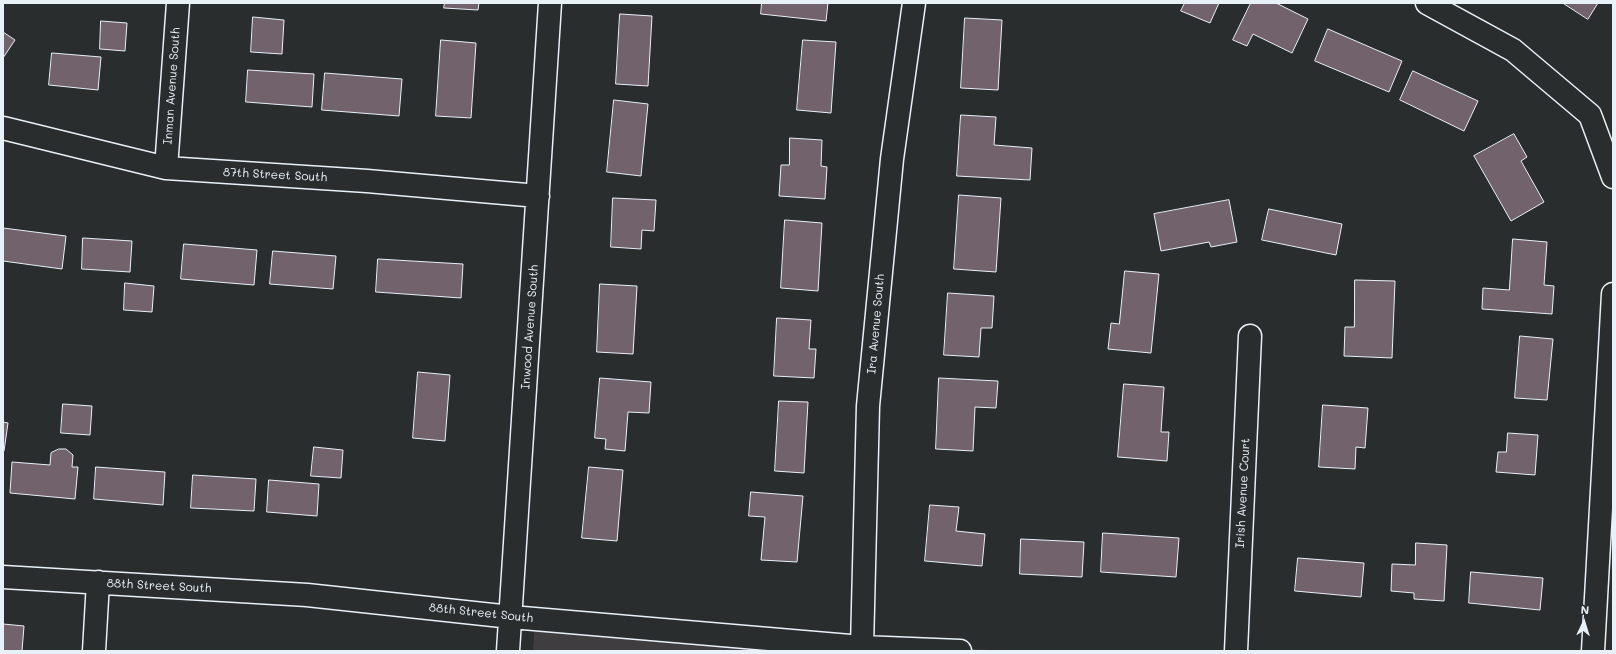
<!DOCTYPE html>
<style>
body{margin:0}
#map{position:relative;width:1616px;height:654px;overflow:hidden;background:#2a2d2e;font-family:Mali,sans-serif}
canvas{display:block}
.frame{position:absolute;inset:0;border:4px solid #e8f1f8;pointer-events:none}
.north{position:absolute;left:1564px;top:602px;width:40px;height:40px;-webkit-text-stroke:3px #2a2d2e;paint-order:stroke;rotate:4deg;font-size:11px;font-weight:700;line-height:16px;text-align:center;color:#e8f1f8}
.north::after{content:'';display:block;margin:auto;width:14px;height:18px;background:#e8f1f8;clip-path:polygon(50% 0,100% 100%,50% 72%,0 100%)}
</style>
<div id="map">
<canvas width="1616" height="654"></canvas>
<div class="frame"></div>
<div class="north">N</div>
</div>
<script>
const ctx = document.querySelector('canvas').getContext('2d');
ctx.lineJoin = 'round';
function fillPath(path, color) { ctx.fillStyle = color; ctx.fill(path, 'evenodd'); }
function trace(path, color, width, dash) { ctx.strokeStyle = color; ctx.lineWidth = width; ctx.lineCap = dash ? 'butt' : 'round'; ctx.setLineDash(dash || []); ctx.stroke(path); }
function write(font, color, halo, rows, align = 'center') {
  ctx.font = font + ' Mali,sans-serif'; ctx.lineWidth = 3.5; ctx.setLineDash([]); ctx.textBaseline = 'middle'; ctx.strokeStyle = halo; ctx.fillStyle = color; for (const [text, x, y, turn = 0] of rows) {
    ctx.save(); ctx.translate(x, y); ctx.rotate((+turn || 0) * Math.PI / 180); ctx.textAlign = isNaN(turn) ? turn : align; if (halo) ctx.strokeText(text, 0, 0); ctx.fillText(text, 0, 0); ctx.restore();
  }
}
fillPath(new Path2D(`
 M535,619l469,32h-471z`), '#403d41');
const building = new Path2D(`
 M445,3h34l-1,7 -34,-2z
 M762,3h66l-2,18 -65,-7z
 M1185,3h34l-9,20 -29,-12z
 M1251,3h25l32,16 -16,34 -39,-19 -6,12 -14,-6z
 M1563,3h35l-10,16z
 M620,14l32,2 -4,70 -32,-2z
 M253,17l31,3 -2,34 -31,-2z
 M965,18l37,2 -4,70 -37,-2z
 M101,21l26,2 -2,28 -25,-2z
 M1328,29l74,32 -13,31 -74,-31z
 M3,32l12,8 -12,18z
 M441,40l35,3 -5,75 -35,-2z
 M803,40l33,2 -5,71 -34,-3z
 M52,53l49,4 -3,33 -49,-5z
 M248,70l66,4 -2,33 -66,-5z
 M1413,71l65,30 -14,30 -64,-31z
 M325,73l77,6 -3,37 -77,-6z
 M614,100l34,4 -7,72 -34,-4z
 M961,115l35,2 -2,28 38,3 -2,32 -73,-4z
 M1514,134l13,23 -6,4 23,41 -33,19 -37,-65z
 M790,138l32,2 -1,26 6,1 -2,32 -46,-3 2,-31h8z
 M959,195l42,3 -5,74 -42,-3z
 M613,198l43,2 -2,31 -12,-1 -1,19 -30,-2z
 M1229,200l8,42 -26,5 -2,-5 -48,9 -7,-37z
 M1269,209l73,15 -6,31 -74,-15z
 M785,220l37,3 -4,68 -37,-3z
 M3,228l63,8 -4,33 -59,-8z
 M83,238l49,3 -2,31 -48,-3z
 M1513,239l34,3 -3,43 10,1 -2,28 -70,-5 1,-21 26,2z
 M184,244l73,6 -3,35 -73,-6z
 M273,251l63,5 -3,33 -63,-5z
 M378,259l85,5 -2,34 -85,-6z
 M1125,271l34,3 -8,79 -43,-4 3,-26 8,1z
 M1355,280l40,1 -3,77 -48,-2 1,-29h9z
 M125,283l29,3 -2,26 -28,-2z
 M600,284l37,2 -4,68 -36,-2z
 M948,293l46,3 -2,32h-11l-2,29 -35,-2z
 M777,318l34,2 -2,29h7l-2,29 -40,-2z
 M1520,336l33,3 -6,61 -32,-2z
 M418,372l32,3 -5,66 -32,-3z
 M600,378l51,4 -2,31 -21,-1 -3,39 -20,-2 1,-10 -11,-1z
 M939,378l59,3 -2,27 -21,-1 -2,44 -37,-2z
 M1124,384l40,3 -3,45h8l-2,29 -49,-4z
 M779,401l29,1 -4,71 -29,-2z
 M63,404l29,2 -2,29 -29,-2z
 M1323,405l45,3 -3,40 -9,-1 -1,22 -36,-2z
 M3,422l5,1 -4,28h-1z
 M1508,433l30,2 -3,40 -39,-3 2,-20h8z
 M314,447l29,3 -2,28 -30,-2z
 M59,449h7l7,6 -1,12h6l-3,32 -65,-6 2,-31 38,3 1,-12z
 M96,467l69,5 -2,33 -69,-6z
 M589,467l34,3 -6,71 -35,-3z
 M193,475l63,4 -2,32 -63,-3z
 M269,480l50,4 -2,32 -50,-4z
 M751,492l52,4 -6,66 -36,-2 4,-43 -16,-1z
 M930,505l29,2 -3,24 29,3 -3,32 -57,-5z
 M1103,533l76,5 -3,39 -75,-5z
 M1021,539l63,3 -2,35 -62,-3z
 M1416,543l31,2 -3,56 -30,-2v-6l-23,-2 1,-27 23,1z
 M1298,558l66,5 -3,34 -66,-6z
 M1471,572l72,6 -3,32 -71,-7z
 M3,624l21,2 -2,25h-19z`);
fillPath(building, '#72626c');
trace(building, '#e8f1f8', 1);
const minor = new Path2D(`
 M1427,3l86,47 77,65 23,62
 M3,128l163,40 201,13 171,15
 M166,168l12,-165
 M3,577l304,18 204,22 351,30 98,4
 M862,647l6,-241 24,-247 22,-156
 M94,651l4,-69
 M508,651l42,-648
 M1236,651l14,-315
 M1593,651l20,-357`);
trace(minor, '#e8f1f8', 25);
trace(minor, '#2a2d2e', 22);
write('12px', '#e8f1f8', '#2a2d2e', [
 ["Inman Avenue South",172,86,-86],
 ["87th Street South",275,175,3],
 ["Ira Avenue South",876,324,-85],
 ["Inwood Avenue South",530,327,-86],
 ["Irish Avenue Court",1243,493,-87],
 ["88th Street South",159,586,3],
 ["88th Street South",481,613,6]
]);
</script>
